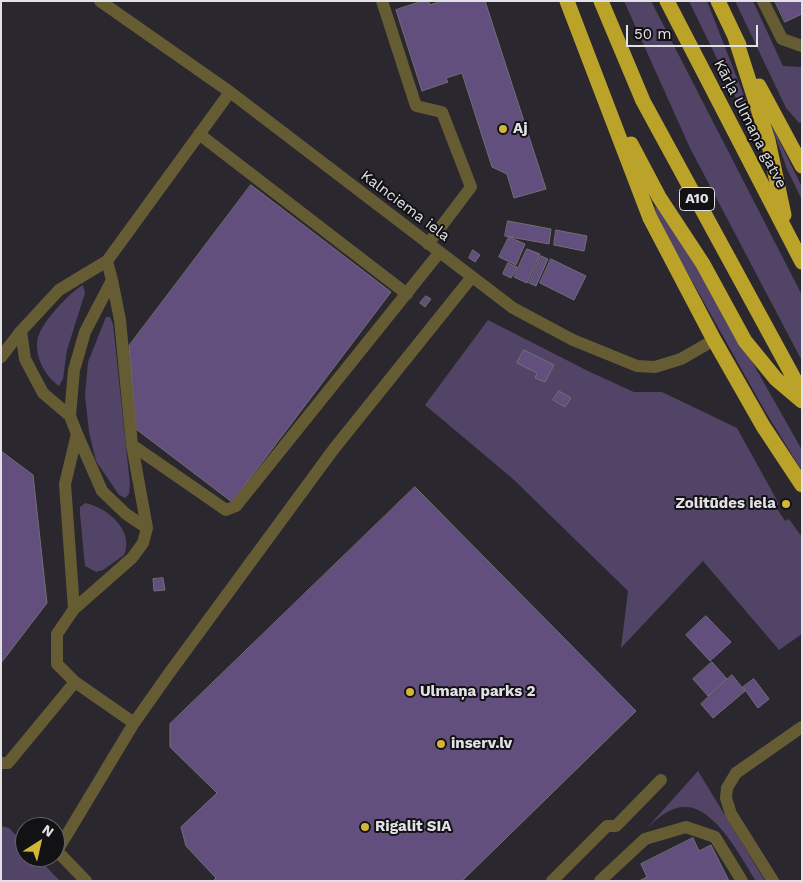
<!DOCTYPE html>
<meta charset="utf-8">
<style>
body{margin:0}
#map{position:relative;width:803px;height:882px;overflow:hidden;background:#2a272e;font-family:"Work Sans",sans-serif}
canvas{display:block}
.frame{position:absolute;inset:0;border:2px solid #e2e1e5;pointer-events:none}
.north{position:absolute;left:15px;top:817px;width:50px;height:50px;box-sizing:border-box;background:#121114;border:1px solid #656468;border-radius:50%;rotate:35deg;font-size:14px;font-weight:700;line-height:20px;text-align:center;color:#e2e1e5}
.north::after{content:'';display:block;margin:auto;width:18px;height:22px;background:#d2b736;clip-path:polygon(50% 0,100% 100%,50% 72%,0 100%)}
.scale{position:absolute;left:626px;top:25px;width:132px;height:22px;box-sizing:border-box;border:2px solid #e2e1e5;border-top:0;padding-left:6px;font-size:15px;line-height:18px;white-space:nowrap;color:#e2e1e5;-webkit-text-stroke:4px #121114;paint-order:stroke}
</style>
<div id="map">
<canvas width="803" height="882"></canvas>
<div class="frame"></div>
<div class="north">N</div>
<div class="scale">50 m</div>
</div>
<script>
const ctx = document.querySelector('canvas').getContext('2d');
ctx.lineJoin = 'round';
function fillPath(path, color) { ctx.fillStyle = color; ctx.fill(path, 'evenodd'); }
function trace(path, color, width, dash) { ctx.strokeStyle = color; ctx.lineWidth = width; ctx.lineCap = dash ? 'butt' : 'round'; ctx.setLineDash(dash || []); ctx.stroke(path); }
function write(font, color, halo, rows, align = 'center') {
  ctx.font = font + ' "Work Sans",sans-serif'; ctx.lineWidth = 4; ctx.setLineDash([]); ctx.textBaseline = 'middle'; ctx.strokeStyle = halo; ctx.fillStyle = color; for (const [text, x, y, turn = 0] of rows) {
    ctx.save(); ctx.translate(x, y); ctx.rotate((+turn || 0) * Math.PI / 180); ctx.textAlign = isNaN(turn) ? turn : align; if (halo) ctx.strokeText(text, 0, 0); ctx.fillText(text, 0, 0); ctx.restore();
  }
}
fillPath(new Path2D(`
 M624,1h27l151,294v66l-112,-213z
 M689,1h18l46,118 -3,3 -3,-1z
 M735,1h18l30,65 19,1v55l-3,1 -13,-15z
 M771,124l31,63v13l-15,-31z
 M655,205l39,54 108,191v21l-37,-60 -109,-194z
 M83,285l2,8 -18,57 -4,29 -4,7c-13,-9 -23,-27 -22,-43 0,-17 32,-50 46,-58z
 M106,317h4l3,7 17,160 -1,10 -4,4 -6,-3 -23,-34 -7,-29 -4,-37 3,-33z
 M488,320l102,52 44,20h28l75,36 42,76 -3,3 9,14 4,-2 13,18v97l-23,16 -76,-89 -82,87 7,-57 -115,-112 -88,-74z
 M85,503c22,4 50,28 39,52l-21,15 -7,2 -11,-6 -5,-52v-7z
 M698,771l67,110h-9c-14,-22 -42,-77 -73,-74 -15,1 -26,12 -36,21z
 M1,826l8,2 16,16v13h12l23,24h-59z`), '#514466');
const building = new Path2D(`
 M423,1h5l2,4 12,-4h43l61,188 -32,9 -7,-24 -15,-7 -30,-94 -16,5 2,4 -26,9 -26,-81z
 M775,1h27v13l-17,8z
 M251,185l140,107 -159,210 -96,-73 -7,-83z
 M508,221l43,8 -2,15 -44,-8z
 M556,230l31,6 -3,15 -30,-6z
 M509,237l16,7 -9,21 -17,-8z
 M527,249l13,5 -13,29 -13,-6z
 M473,250l7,5 -5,7 -6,-4z
 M541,256l7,3 -12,27 -7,-3z
 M551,259l35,17 -12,24 -34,-17z
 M508,263l9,4 -6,11 -8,-4z
 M426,296l5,3 -6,8 -5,-4z
 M524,350l30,15 -9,17 -10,-4 2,-5 -20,-10z
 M559,391l12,7 -6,9 -12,-7z
 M1,451l32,24 14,128 -46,60z
 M415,487l221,224 -174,170h-249l3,-3 -30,-32 -5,-19 36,-34 -47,-46v-23z
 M163,578l2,12 -11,1 -1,-12z
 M706,616l25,26 -21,19 -24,-26z
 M712,662l15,17 -19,17 -15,-17z
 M732,675l13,16 -32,27 -12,-14z
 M754,679l15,20 -11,9 -15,-21z
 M693,838l6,13 12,-6 18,36h-90l8,-4 -6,-13z`);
fillPath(building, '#624f7d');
trace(building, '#726f77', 1);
trace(new Path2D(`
 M100,1l130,91 283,216 60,32 64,26 18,1 26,-8 33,-19
 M382,1l34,105 26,6 29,75 -43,57
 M763,1l19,38 20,7
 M199,134l208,160
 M112,280l8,40 12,125 94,65 10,-4 203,-253
 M21,331l4,28 18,34 27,23
 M1,357l20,-26 38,-41 48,-29 123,-169
 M77,434l25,57 24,23 21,14
 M74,609l58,-51 11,-15 4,-15 -15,-83
 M75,682l59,41
 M1,763h7l67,-81 -18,-18v-30l17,-25 -9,-125 12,-50 -7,-18 4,-46 11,-38 27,-52 -5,-19
 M86,881l-29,-30 77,-128 36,-51 163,-222 138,-172
 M552,881l55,-55h9l45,-46
 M600,881l45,-42 41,-12 29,10 27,44
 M773,881l-42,-67 -5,-16 1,-10 9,-15 66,-46`), '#665c33', 12);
trace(new Path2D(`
 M567,1l83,217 64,122 49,86 39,59
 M601,1l42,100 159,292
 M667,1l135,261
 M718,1l21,44
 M735,37l33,103 16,75
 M759,86l43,80
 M631,144l28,53 44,67 42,77 31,38 26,22`), '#bba229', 15);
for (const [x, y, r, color] of [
 [503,129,5,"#d2b736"],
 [786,504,5,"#d2b736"],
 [410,692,5,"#d2b736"],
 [441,744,5,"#d2b736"],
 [365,827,5,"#d2b736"]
]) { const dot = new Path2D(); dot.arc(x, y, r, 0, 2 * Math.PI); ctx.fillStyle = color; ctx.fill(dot); trace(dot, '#121114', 2); }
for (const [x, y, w] of [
 [697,199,35]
]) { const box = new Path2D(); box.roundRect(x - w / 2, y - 11.5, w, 23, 4); ctx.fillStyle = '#121114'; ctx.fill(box); trace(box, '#e2e1e5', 1); }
write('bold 14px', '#e2e1e5', null, [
 ["A10",697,199]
]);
write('15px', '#e2e1e5', '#121114', [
 ["Kārļa Ulmaņa gatve",750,124,63],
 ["Kalnciema iela",405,206,37]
]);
write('bold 15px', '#e2e1e5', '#121114', [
 ["Aj",513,129],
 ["Zolitūdes iela",776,504,"right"],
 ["Ulmaņa parks 2",420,692],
 ["inserv.lv",451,744],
 ["Rigalit SIA",375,827]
], 'left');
</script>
